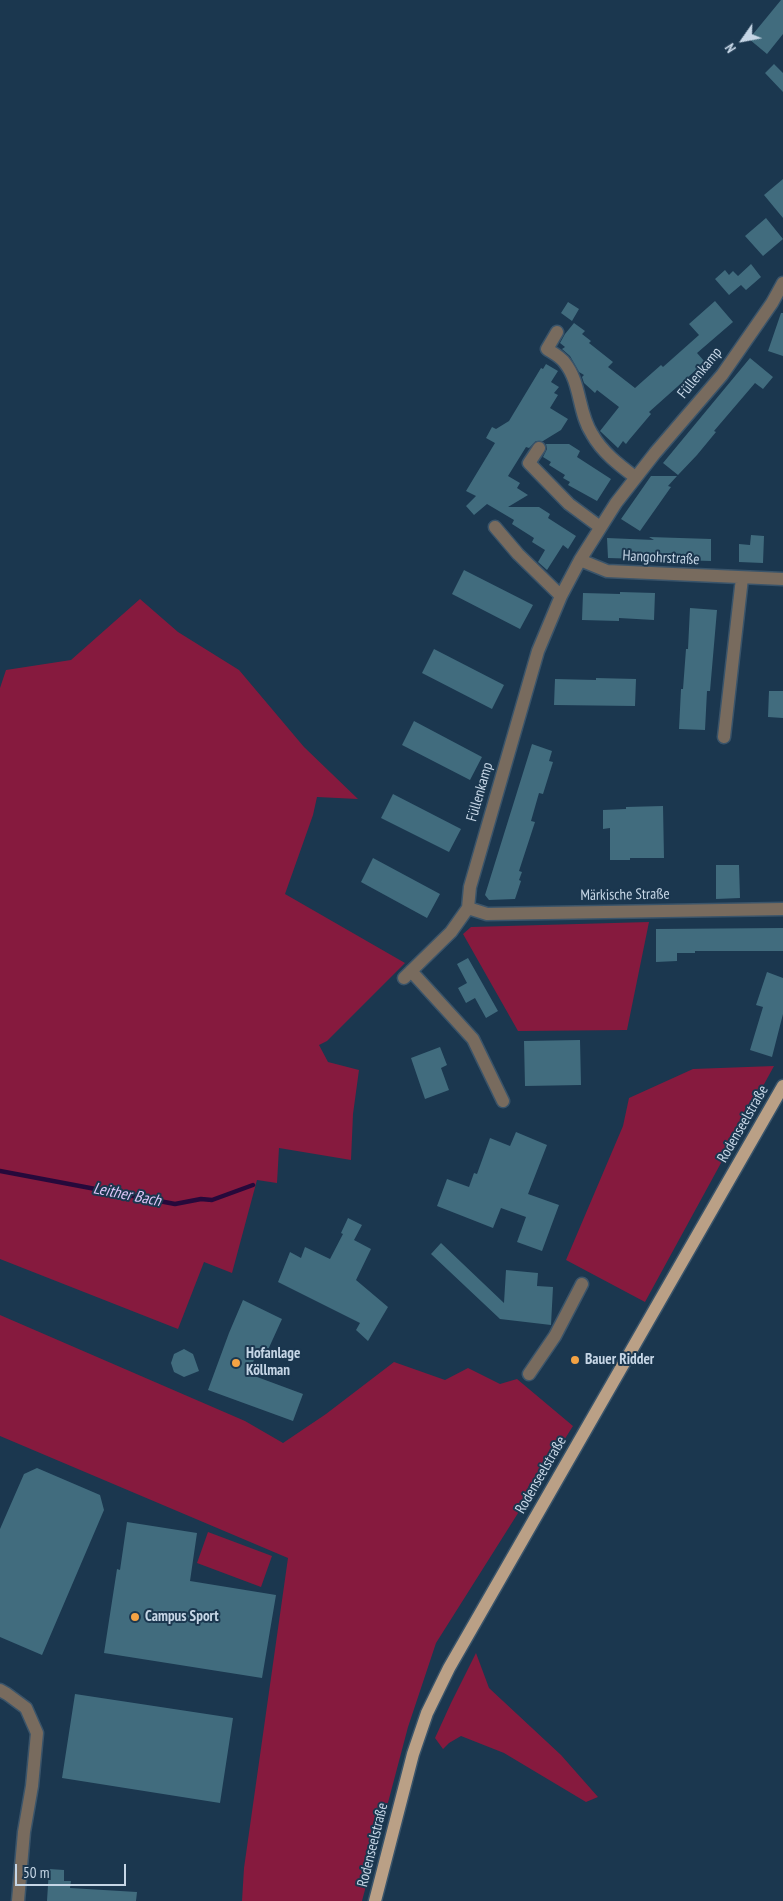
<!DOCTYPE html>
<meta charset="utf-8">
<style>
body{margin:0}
#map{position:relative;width:783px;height:1901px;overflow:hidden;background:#1b374f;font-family:"PT Sans Narrow",sans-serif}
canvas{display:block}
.north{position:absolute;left:718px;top:15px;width:50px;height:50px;-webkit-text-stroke:4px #1b374f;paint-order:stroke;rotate:237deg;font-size:14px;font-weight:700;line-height:20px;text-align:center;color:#c6d6e6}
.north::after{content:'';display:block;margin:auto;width:18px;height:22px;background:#c6d6e6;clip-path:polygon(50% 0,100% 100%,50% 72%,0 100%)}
.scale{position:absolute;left:15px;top:1864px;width:111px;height:22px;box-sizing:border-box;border:2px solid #c6d6e6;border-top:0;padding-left:6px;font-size:15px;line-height:18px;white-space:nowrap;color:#c6d6e6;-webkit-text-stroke:4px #1b374f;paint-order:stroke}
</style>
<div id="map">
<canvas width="783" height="1901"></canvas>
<div class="north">N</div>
<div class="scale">50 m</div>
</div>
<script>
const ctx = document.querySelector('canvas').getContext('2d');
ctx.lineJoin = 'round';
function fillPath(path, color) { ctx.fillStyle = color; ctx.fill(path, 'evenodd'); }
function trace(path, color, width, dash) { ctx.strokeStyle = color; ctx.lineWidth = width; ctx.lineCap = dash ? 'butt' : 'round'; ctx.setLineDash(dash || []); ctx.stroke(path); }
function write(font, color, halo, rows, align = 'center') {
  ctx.font = font + ' "PT Sans Narrow",sans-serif'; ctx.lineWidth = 4; ctx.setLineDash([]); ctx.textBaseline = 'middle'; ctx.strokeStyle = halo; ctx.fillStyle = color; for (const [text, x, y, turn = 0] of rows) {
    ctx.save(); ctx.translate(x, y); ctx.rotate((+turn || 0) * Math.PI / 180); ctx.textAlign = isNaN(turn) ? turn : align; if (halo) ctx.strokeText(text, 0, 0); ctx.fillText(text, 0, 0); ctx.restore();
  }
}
fillPath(new Path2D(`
 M140,599l38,33 61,38 65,77 54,52 -41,-2 -4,18 -28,79 120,69 -78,78 -8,4 9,17 31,8 -6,44 -2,46 -72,-12 -2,35 -20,-3 -25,93 -28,-11 -26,67 -178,-70v-571l6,-18 65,-10z
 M649,922l-22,108 -109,1 -55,-97 8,-7z
 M774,1066l-129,236 -79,-42 57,-134 6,-28 64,-29z
 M0,1315l245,106 38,22 43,-29 68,-52 51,18 23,-12 32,16 17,-5 56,47 -137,217 -28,84 -46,174h-120l2,-33 44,-310 -288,-122z
 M208,1532l64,24 -11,31 -64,-24z
 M476,1653l13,35 72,67 37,42 -12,5 -82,-49 -43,-17 -12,7 -6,6 -8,-11 16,-35z`), '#861a3e');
trace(new Path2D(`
 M0,1171l175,33 26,-5 11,1 41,-15`), '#26093b', 4.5);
fillPath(new Path2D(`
 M781,0h2v34l-16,20 -18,-15z
 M774,64l9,9v19l-18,-19z
 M783,179v39l-19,-23z
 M766,218l17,21 -20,17 -18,-20z
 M751,264l10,13 -15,13 -5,-5 -12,10 -14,-16 10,-9 4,5 4,-4 5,5z
 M715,301l18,21 -36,31 8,9 -56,50 2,2 -22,26 -3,4 -3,-3 -5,7 -18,-17 19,-24 -22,-17 -2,3 -11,-10 -2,-6 2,-2 -5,-3 -9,-16 -8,-7 3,-2 -5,-4 5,-9 9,-11 11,8 -3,3 9,7 -2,2 24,19 -5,5 27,21 26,-23 2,2 36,-32 -10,-11z
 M568,302l11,7 -7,12 -11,-8z
 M781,313h2v43l-15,-5z
 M750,358l23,19 -10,12 -8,-6 -41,48 2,1 -19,23 -19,20 -15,-12z
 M546,364l12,7 -7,11 8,5 -5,6 4,2 -8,13 18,11 -7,11 -18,11h-7l-7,7 -3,-1 -18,29 12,7 -3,5 11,7 -20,12h31l11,7 -2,4 28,18 -8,13 -5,-4 -16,25 -9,-8 7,-12 -13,-8 2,-4 -22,-14 2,-4 -27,-16 -13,11 -8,-9 10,-10 -10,-5 29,-48 -9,-5 6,-11 4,2 13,-8 32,-53 2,1z
 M546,444h23l11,7 -3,6 34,22 -14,22 -29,-16 2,-3 -7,-4 2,-3 -16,-10 2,-3 -8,-5 4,-8z
 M651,476h26l-9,10 3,1 -31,44 -19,-12z
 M751,535l13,1 -1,27 -24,-1v-18l11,1z
 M649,537l62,2v22l-103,-3 -1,-20 47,2z
 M464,570l69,35 -13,24 -68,-35z
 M620,592l35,1 -1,27 -35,-2v3l-37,-1 1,-27 37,1z
 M690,608l27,2 -7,81h-3l-2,39 -26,-1 2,-40h2l3,-40h2z
 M434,649l70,36 -12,24 -70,-36z
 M596,678l40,1 -1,27 -81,-1 1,-26 41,1z
 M769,691h14v27l-15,-1z
 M414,721l68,36 -12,23 -68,-35z
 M532,744l20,7 -3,10 4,1 -10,32 -4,-1 -8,28 4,1 -16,49 3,1 -3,8 2,1 -6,18 -26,1 -4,-5z
 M393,794l68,35 -12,23 -68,-34z
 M663,806l1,52h-34v2h-20v-32l-7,1v-19l23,-1v-2z
 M373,858l67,36 -13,24 -66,-36z
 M716,865h23l1,33 -24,1z
 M783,928v23h-88v2h-18v8l-21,1v-33z
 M468,958l30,53 -12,7 -11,-20 -9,5 -8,-15 9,-5 -10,-19z
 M767,972l16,6v36l-11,43 -22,-7 13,-43 -7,-2z
 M580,1040l1,45 -56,1 -1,-45z
 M440,1047l7,18 -6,3 8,22 -24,9 -14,-41z
 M516,1132l31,13 -19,49 31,11 -17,46 -25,-9 9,-25 -25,-9 -8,20 -56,-22 10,-27 22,8 5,-14 3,1 13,-36 20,8z
 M348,1218l14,7 -8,15 17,9 -15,31 32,27 -20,34 -12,-11 4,-7 -82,-41 12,-30 11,6 4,-11 25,12 13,-25 -2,-1z
 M441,1243l63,60 2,-33 32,3 -1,13 16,1 -2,38 -51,-6 -69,-65z
 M243,1300l39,19 -15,33 -9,-4 -9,26 54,20 -10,27 -85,-31 21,-57z
 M184,1349l9,5 6,17 -15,6 -10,-5 -3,-9 3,-9z
 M37,1468l63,27 4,15 -62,145 -42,-18v-108l24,-55z
 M127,1522l70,11 -7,48 86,14 -14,83 -158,-25 13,-84 3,1z
 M75,1694l158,24 -13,85 -158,-25z
 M49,1869l15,1v11h7l-1,7 67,4 -1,9h-89z`), '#416c7e');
const minor = new Path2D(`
 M557,332l-10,17c6,4 14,8 18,14 16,20 13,50 27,71 10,18 27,31 43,43
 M539,448l-10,15 40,41 31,23
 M495,527l23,27 43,42
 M580,560l27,11 176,8
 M724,737l18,-159
 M468,908l19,6 296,-5
 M411,971l62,68 30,62
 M404,978l47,-46 17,-24 2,-21 68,-236 23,-55 19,-36 36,-57 39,-50 67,-78 50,-72 11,-20
 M529,1374l26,-38 27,-52
 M0,1690l7,4 19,14 11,25 -5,53 -8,46 -6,69`);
const major = new Path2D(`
 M375,1901l38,-147 14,-41 22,-45 334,-582`);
trace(minor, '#3a546a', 15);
trace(major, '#3a546a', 15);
trace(minor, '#786b5e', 12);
trace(major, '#baa086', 12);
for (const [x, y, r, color] of [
 [575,1360,5,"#f4a344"],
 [236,1363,5,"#f4a344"],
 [135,1617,5,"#f4a344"]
]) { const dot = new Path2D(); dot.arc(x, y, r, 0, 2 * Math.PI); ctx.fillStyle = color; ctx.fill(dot); trace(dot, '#1b374f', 2); }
write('15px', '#c6d6e6', '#1b374f', [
 ["Füllenkamp",700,373,-51],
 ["Hangohrstraße",661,558,3],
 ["Füllenkamp",480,792,-74],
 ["Märkische Straße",625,895,-1],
 ["Rodenseelstraße",743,1124,-60],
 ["Rodenseelstraße",541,1475,-60],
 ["Rodenseelstraße",373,1845,-76]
]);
write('bold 15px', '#c6d6e6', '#1b374f', [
 ["Hofanlage",246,1354],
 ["Köllman",246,1371],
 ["Bauer Ridder",585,1360],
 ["Campus Sport",145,1617]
], 'left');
write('italic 16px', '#ddc5f7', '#1b374f', [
 ["Leither Bach",127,1195,11]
]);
</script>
